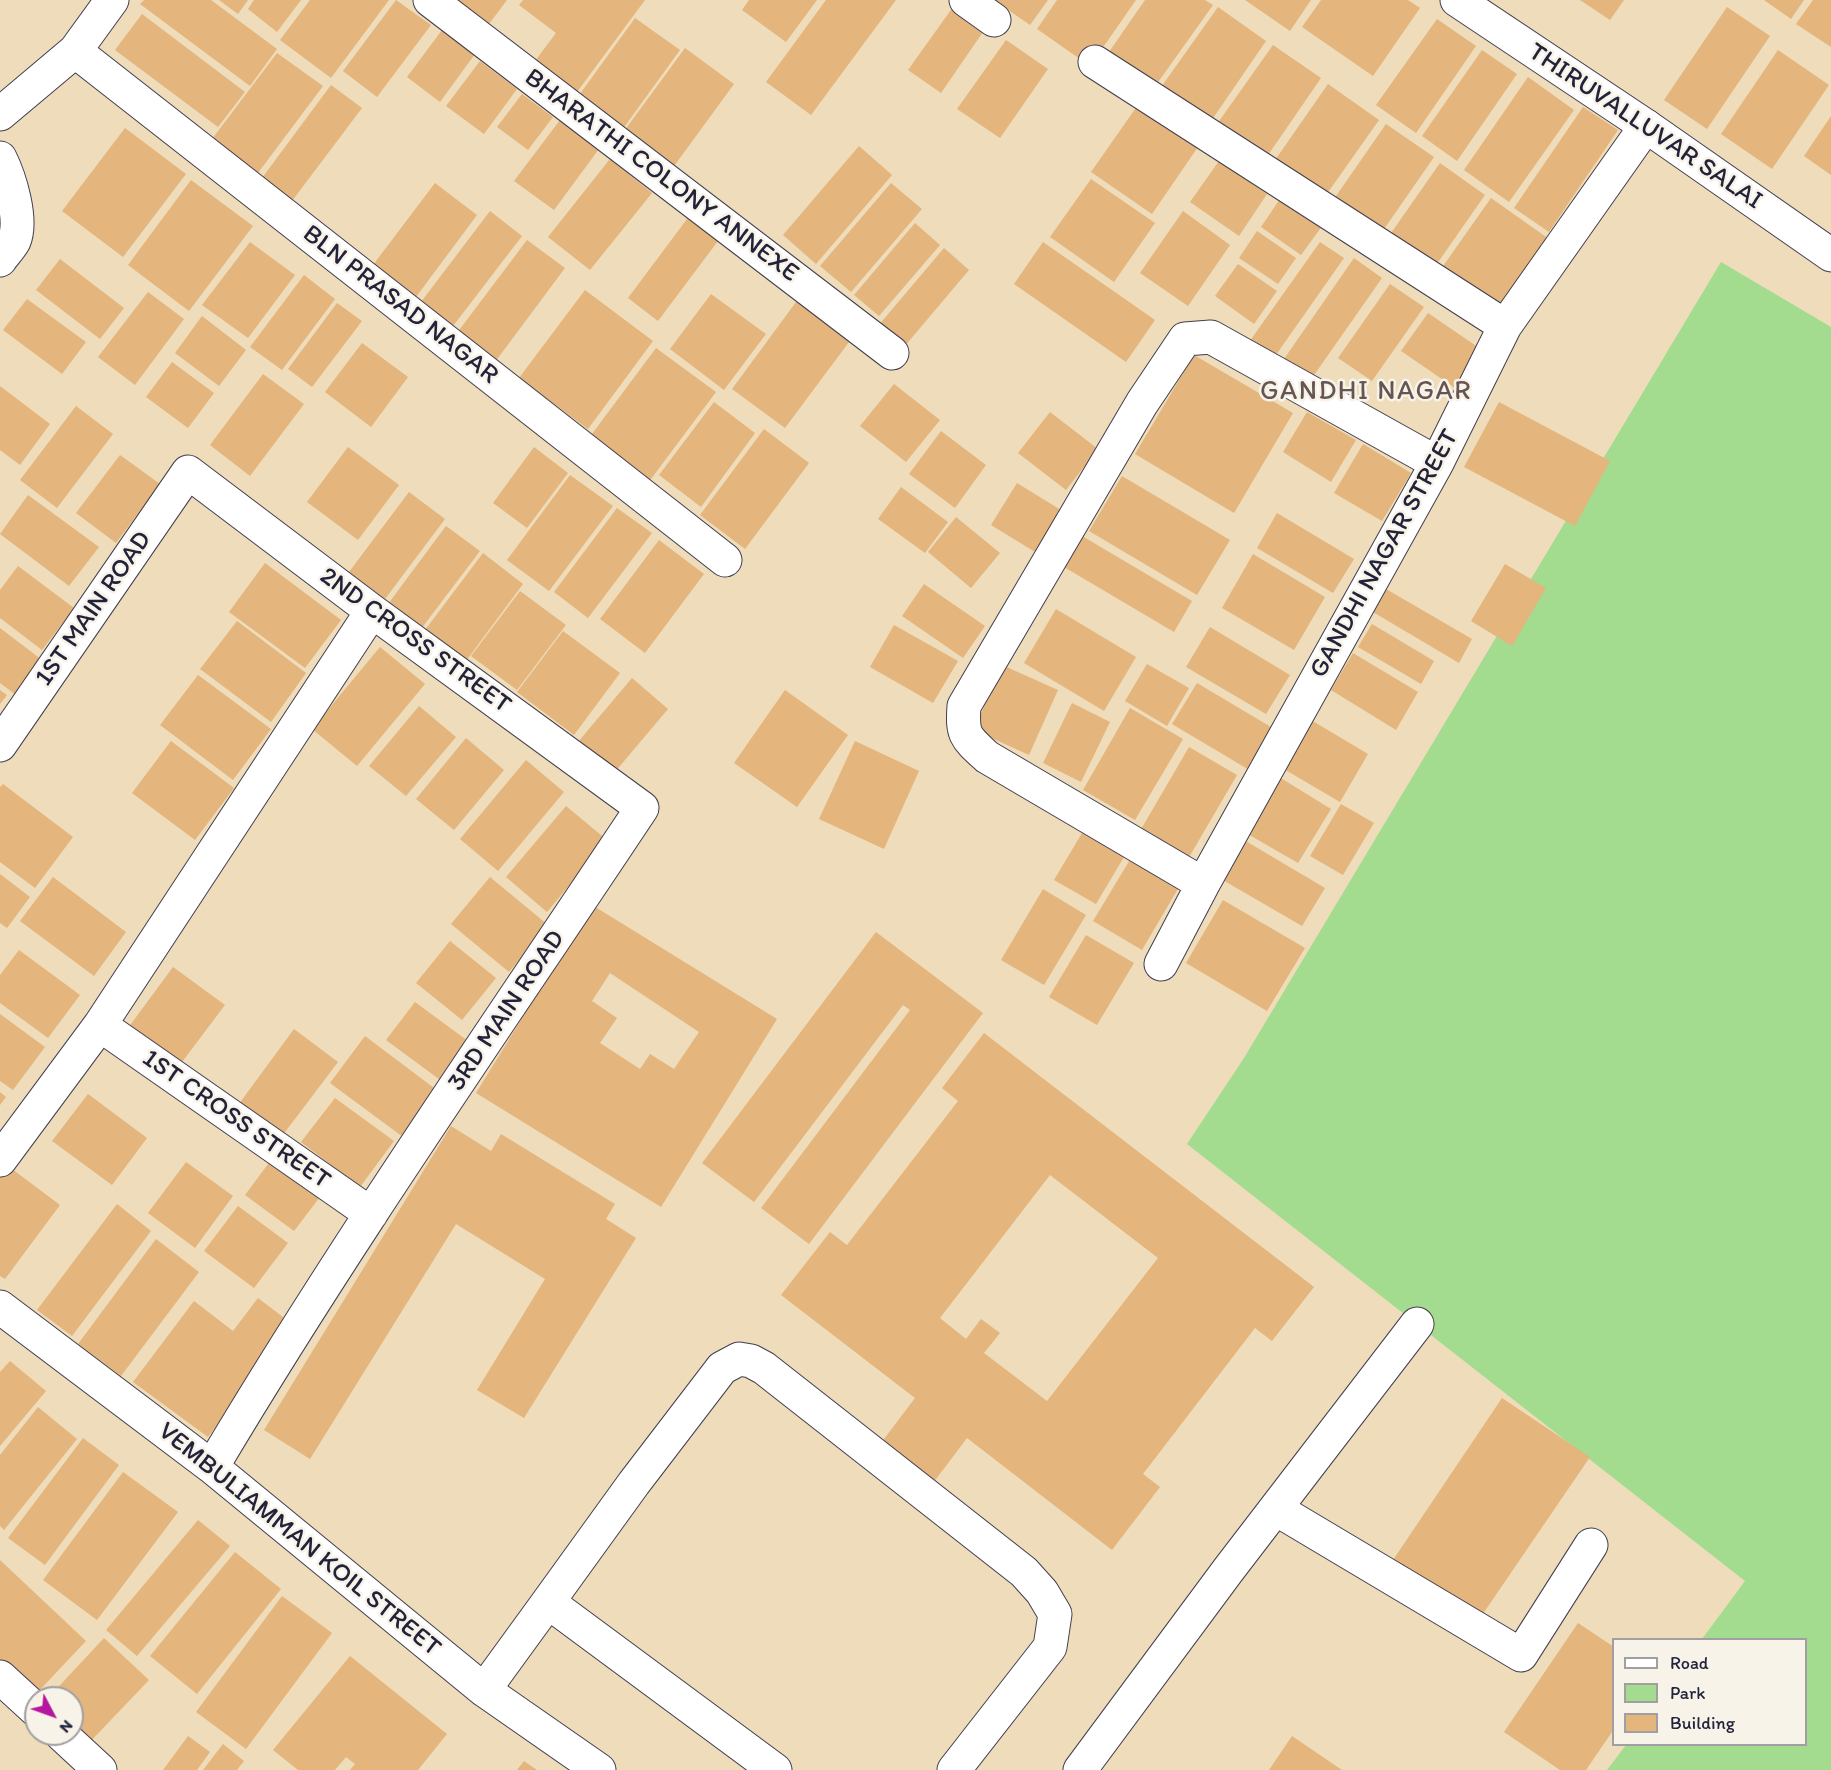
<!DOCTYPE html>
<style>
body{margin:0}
#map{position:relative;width:1831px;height:1770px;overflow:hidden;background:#eedcba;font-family:Itim,sans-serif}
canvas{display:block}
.legend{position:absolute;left:1612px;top:1638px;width:195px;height:108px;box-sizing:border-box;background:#f7f3e8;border:2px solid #a29fa3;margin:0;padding:8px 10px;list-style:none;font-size:18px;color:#22223b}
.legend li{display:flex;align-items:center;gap:12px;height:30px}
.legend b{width:30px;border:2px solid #a29fa3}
.north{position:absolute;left:24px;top:1686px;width:60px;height:60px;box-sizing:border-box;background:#f7f3e8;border:2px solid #a29fa3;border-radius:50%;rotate:131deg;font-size:16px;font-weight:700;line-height:24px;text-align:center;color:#22223b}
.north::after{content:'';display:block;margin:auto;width:21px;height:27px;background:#b5179e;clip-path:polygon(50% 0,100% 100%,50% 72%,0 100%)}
</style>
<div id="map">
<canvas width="1831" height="1770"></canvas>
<ul class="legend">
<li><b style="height:8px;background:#fff"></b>Road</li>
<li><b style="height:16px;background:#a3dc8f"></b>Park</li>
<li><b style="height:16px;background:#e4b57c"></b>Building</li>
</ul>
<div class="north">N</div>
</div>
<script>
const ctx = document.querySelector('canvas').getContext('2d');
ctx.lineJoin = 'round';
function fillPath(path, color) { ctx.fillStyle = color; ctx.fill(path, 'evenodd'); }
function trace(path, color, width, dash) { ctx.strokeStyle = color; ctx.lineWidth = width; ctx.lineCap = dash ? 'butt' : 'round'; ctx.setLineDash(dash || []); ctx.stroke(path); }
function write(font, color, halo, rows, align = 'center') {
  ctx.font = font + ' Itim,sans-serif'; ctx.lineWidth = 5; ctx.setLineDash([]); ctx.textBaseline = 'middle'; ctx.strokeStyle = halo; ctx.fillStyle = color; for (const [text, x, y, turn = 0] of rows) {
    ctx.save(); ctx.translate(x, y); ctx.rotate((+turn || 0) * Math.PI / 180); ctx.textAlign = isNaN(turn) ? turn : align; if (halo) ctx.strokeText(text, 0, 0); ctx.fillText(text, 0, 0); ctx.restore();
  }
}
fillPath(new Path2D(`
 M1721,262l110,65v1443h-224l19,-25 180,-1v-104l-104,-1 43,-58 -558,-437 57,-86z`), '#a3dc8f');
fillPath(new Path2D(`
 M144,0h67l66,49 -27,37 -110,-82z
 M219,0h29l-10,14z
 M254,0h47l-24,32 -29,-23z
 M310,0h79l-58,78 -51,-38z
 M396,0l35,25 -54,72 -34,-26z
 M457,0h50l-24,32z
 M523,0h122l-68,92 -42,-31 21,-28 -37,-28z
 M749,0h68l-31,42 -44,-32z
 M826,0h70l-85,115 -45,-33z
 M994,0h54l-18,25z
 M1057,0h79l-46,66 -53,-37z
 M1145,0h60l8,5 -57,80 -47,-33z
 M1245,0h66l-21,31z
 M1321,0h87l12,8 -47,68 -71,-49z
 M1580,0h44l-14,20z
 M1764,0h40l-13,19z
 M1813,0h18v47l-35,-23z
 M953,7l32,22 -44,64 -33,-23z
 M1218,7l48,34 -57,83 -50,-34z
 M1727,7l43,29 -63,93 -43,-29z
 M142,14l103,78 -27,35 -103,-77z
 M635,18l45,32 -63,87 -45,-32z
 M1437,19l39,27 -60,87 -40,-28z
 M442,30l33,24 -35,48 -33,-25z
 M1006,40l42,29 -48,69 -43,-29z
 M1273,45l48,33 -55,80 -49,-34z
 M685,48l49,36 -65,89 -50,-35z
 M1482,50l35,24 -60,87 -35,-25z
 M1778,50l51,35 -57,84 -51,-35z
 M277,53l46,33 -71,95 -46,-34z
 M480,61l37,28 -33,45 -38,-28z
 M1528,77l46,33 -65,92 -45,-32z
 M1328,84l51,36 -55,78 -51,-35z
 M331,85l31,23 -70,93 -30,-23z
 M522,94l31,23 -25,33 -31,-23z
 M1140,102l60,42 -48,70 -61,-42z
 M1583,107l35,23 -69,102 -35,-24z
 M1831,116v59l-27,-19z
 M560,120l39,29 -45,61 -40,-29z
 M1386,124l48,33 -52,75 -48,-33z
 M125,128l61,46 -63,83 -61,-46z
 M859,146l33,29 -76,89 -33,-29z
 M610,159l42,34 -62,77 -42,-33z
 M1219,161l48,33 -28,42 -49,-34z
 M1440,163l45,32 -51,73 -45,-32z
 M1091,179l64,44 -41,59 -64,-45z
 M191,180l62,46 -64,85 -61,-46z
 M435,183l42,32 -61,82 -43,-32z
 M891,183l31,26 -71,83 -31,-26z
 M1286,190l42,28 -27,37 -40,-28z
 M1491,198l58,41 -50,71 -58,-41z
 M490,211l32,25 -72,94 -32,-24z
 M1183,211l47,34 -42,61 -48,-33z
 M690,215l31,22 -63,84 -30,-23z
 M915,223l25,22 -61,71 -25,-21z
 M1257,231l39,27 -18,26 -39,-26z
 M527,240l38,28 -73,98 -38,-29z
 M250,242l45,33 -47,63 -46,-33z
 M1043,242l112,78 -29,42 -112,-78z
 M1320,242l24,16 -73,104 -24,-17z
 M944,248l25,22 -65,77 -26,-21z
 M1354,258l28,20 -70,100 -28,-19z
 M60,259l64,49 -24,31 -64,-49z
 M1238,264l39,27 -23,33 -39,-28z
 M304,275l31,24 -53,71 -32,-23z
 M1390,284l34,23 -52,74 -34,-23z
 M585,290l68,51 -65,88 -69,-51z
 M148,292l36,27 -49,66 -37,-28z
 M711,294l55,40 -42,56 -54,-41z
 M799,298l53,40 -67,90 -53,-39z
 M27,299l59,43 -24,32 -59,-44z
 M337,303l25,18 -50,66 -24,-18z
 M1428,313l57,39 -27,38 -57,-39z
 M202,316l44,34 -27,36 -44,-33z
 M362,343l46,34 -37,50 -46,-35z
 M656,348l60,44 -68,91 -59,-45z
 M1194,355l99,58 -59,100 -99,-59z
 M172,362l42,31 -26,35 -42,-31z
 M263,374l41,30 -54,72 -40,-31z
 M894,384l46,36 -34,42 -46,-36z
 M0,386l50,38 -30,41 -20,-15z
 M714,402l41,31 -54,74 -42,-32z
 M1499,402l111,59 -35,65 -111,-59z
 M76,406l37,28 -56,74 -37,-28z
 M1050,412l48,37 -32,41 -48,-37z
 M1307,412l49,28 -25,42 -48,-30z
 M764,429l45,34 -64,86 -45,-34z
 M941,431l45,34 -31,43 -46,-34z
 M1363,444l48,29 -29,48 -48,-28z
 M348,447l51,38 -41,55 -51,-38z
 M534,447l34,26 -41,55 -34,-25z
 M120,455l40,29 -44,59 -40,-30z
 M570,475l43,31 -64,85 -42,-31z
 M1122,476l108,64 -33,55 -108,-64z
 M1017,483l52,32 -29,40 -49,-30z
 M901,487l47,35 -23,31 -47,-34z
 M409,492l36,27 -60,80 -36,-27z
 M28,495l71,52 -30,39 -69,-52z
 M617,508l35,25 -64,85 -34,-26z
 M1277,513l77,46 -21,34 -76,-45z
 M956,517l44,36 -29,35 -43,-36z
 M446,526l34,25 -59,78 -33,-25z
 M1082,536l110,65 -18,31 -110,-65z
 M659,540l45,34 -59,79 -45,-34z
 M483,553l40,31 -57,77 -41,-31z
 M1253,554l72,43 -31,53 -72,-42z
 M265,563l76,57 -36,48 -76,-56z
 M1505,564l41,24 -34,58 -41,-25z
 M18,566l56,42 -32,42 -42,-32v-28z
 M924,584l61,42 -22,32 -61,-42z
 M1386,589l86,50 -13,24 -86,-51z
 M520,591l46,34 -49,65 -46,-34z
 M1056,609l80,48 -32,54 -80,-48z
 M237,621l69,52 -35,49 -71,-53z
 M1372,624l62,37 -13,23 -63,-37z
 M894,625l64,36 -25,42 -63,-36z
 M1210,627l80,48 -24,39 -80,-47z
 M0,628l42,32 -26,35 -16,-12z
 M563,631l57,42 -46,62 -57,-43z
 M380,647l45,37 -68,82 -45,-37z
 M1353,653l65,39 -22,38 -65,-40z
 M1147,664l42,24 -22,38 -42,-25z
 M1002,665l56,25 -29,65 -55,-25z
 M198,675l73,54 -38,51 -73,-55z
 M632,678l36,31 -54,64 -36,-31z
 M1197,683l79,47 -25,41 -79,-47z
 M0,690l7,5 -7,9z
 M785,690l63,45 -51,72 -63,-44z
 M1072,703l38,19 -29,60 -38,-19z
 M419,706l37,31 -50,59 -37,-30z
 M1130,708l53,31 -48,81 -52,-30z
 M1311,720l57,34 -28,48 -58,-34z
 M466,738l38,32 -50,60 -38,-31z
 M171,741l63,47 -39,52 -63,-47z
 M855,741l64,30 -35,78 -65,-30z
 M1189,747l48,28 -49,84 -48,-28z
 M526,760l38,32 -66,79 -38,-32z
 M1279,777l52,32 -33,54 -52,-30z
 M3,784l70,53 -38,51 -35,-26v-75z
 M1341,804l33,19 -31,52 -33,-19z
 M566,806l41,34 -60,72 -41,-35z
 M1082,833l42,24 -28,47 -42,-24z
 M1244,840l81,48 -23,38 -81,-47z
 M1131,858l48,29 -37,63 -49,-29z
 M0,874l30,23 -23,31 -7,-5z
 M53,877l73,55 -32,44 -74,-55z
 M490,877l58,48 -39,47 -58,-48z
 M1043,889l43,26 -42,70 -43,-25z
 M1223,900l82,48 -38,63 -81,-48z
 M592,905l185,114 -116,188 -185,-114zM610,973l89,59 -25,37 -24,-15 -10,15 -40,-26 17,-25 -25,-17z
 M876,932l107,81 -174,231 -48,-36 149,-198 -7,-5 -149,197 -52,-39z
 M1086,935l48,28 -37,62 -48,-28z
 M450,941l46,37 -34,42 -46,-37z
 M19,950l61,45 -32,43 -48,-35v-28z
 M173,967l52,38 -46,61 -51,-38z
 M415,1002l61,45 -29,38 -61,-45z
 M0,1014l45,33 -32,43 -13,-9z
 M294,1029l44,33 -62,82 -43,-32z
 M984,1033l330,254 -42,54 -17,-13 -112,146 17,13 -48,63 -145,-112 -40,53 -52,-40 40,-53 -134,-103 49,-63 17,13 111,-144 -16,-13zM1050,1175l108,83 -111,143 -63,-48 16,-20 -19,-14 -15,20 -26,-21z
 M365,1036l73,55 -35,46 -73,-54z
 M0,1092l6,5 -6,8z
 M88,1094l59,44 -35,47 -60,-44z
 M335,1098l59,43 -34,46 -59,-45z
 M451,1126l40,25 10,-17 114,70 -9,15 30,19 -112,180 -47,-28 68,-111 -89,-55 -146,235 -46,-29z
 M277,1152l49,37 -32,42 -49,-36z
 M186,1162l47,34 -38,52 -47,-35z
 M8,1166l52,39 -55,74 -5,-3v-100z
 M117,1204l34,27 -79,105 -35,-26z
 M238,1206l50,37 -34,45 -50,-37z
 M156,1239l43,33 -78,104 -43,-32z
 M258,1298l34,26 -84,113 -75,-55 61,-81 39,30z
 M10,1361l36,30 -46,55v-74z
 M1502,1398l88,59 -114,167 -87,-58z
 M38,1407l39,32 -73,91 -4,-4v-71z
 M83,1438l36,27 -74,100 -37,-27z
 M123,1472l55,40 -81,108 -54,-40z
 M198,1520l32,26 -93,110 -31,-26z
 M235,1552l46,37 -84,105 -47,-38z
 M0,1560l86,81 -51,54 -35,-33z
 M282,1596l50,37 -86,116 -50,-37z
 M1578,1623l36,24v82l-28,41h-26l-56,-38z
 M104,1638l45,42 -62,65 -15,-14v-33h-24z
 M350,1656l97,78 -29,36h-68l5,-6 -9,-7 -11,13h-37l-25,-20z
 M188,1736l22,16 -13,18h-34z
 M1292,1736l50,34h-73z
 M223,1744l21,17 -7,9h-34z
 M524,1761l13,9h-20z`), '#e4b57c');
const minor = new Path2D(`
 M430,0l462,353
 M966,0l28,20
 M75,51l650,509
 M1095,62l410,264
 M0,114l75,-63 37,-51
 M0,158c10,20 23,62 14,83 -4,7 -10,13 -14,19
 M0,745l188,-273 184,139 270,197c-145,218 -296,434 -430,659
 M1203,884l-216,-127c-22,-20 -25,-22 -23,-51l178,-303 43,-64 26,-2 226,126
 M1161,964l42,-80 234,-421 68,-137 141,-200
 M100,1025l271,189
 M0,1160l100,-135 272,-414
 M0,1307l212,160 272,223 115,80
 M1276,1509l245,146 70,-110
 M0,1677l36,33
 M484,1690l64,-88
 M61,1734l39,36
 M775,1770l-227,-168 86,-119 88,-115 17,-9 12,2 13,7 260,204 18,20 13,22 -5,33 -96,123
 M1080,1770l149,-201 188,-245`);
const major = new Path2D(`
 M1457,0l189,126 185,129`);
trace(minor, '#413e4e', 35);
trace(major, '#413e4e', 35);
trace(minor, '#fff', 33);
trace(major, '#fff', 33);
write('26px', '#22223b', '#f7f3e8', [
 ["THIRUVALLUVAR SALAI",1645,127,34],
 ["BHARATHI COLONY ANNEXE",661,176,37],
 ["BLN PRASAD NAGAR",400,305,38],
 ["GANDHI NAGAR STREET",1385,554,-61],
 ["1ST MAIN ROAD",94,609,-55],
 ["2ND CROSS STREET",415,641,36],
 ["3RD MAIN ROAD",507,1011,-56],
 ["1ST CROSS STREET",236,1120,35],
 ["VEMBULIAMMAN KOIL STREET",299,1540,39]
]);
ctx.letterSpacing = '1.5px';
write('27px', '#665552', '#f7f3e8', [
 ["GANDHI NAGAR",1366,392]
]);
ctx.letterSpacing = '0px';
</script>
